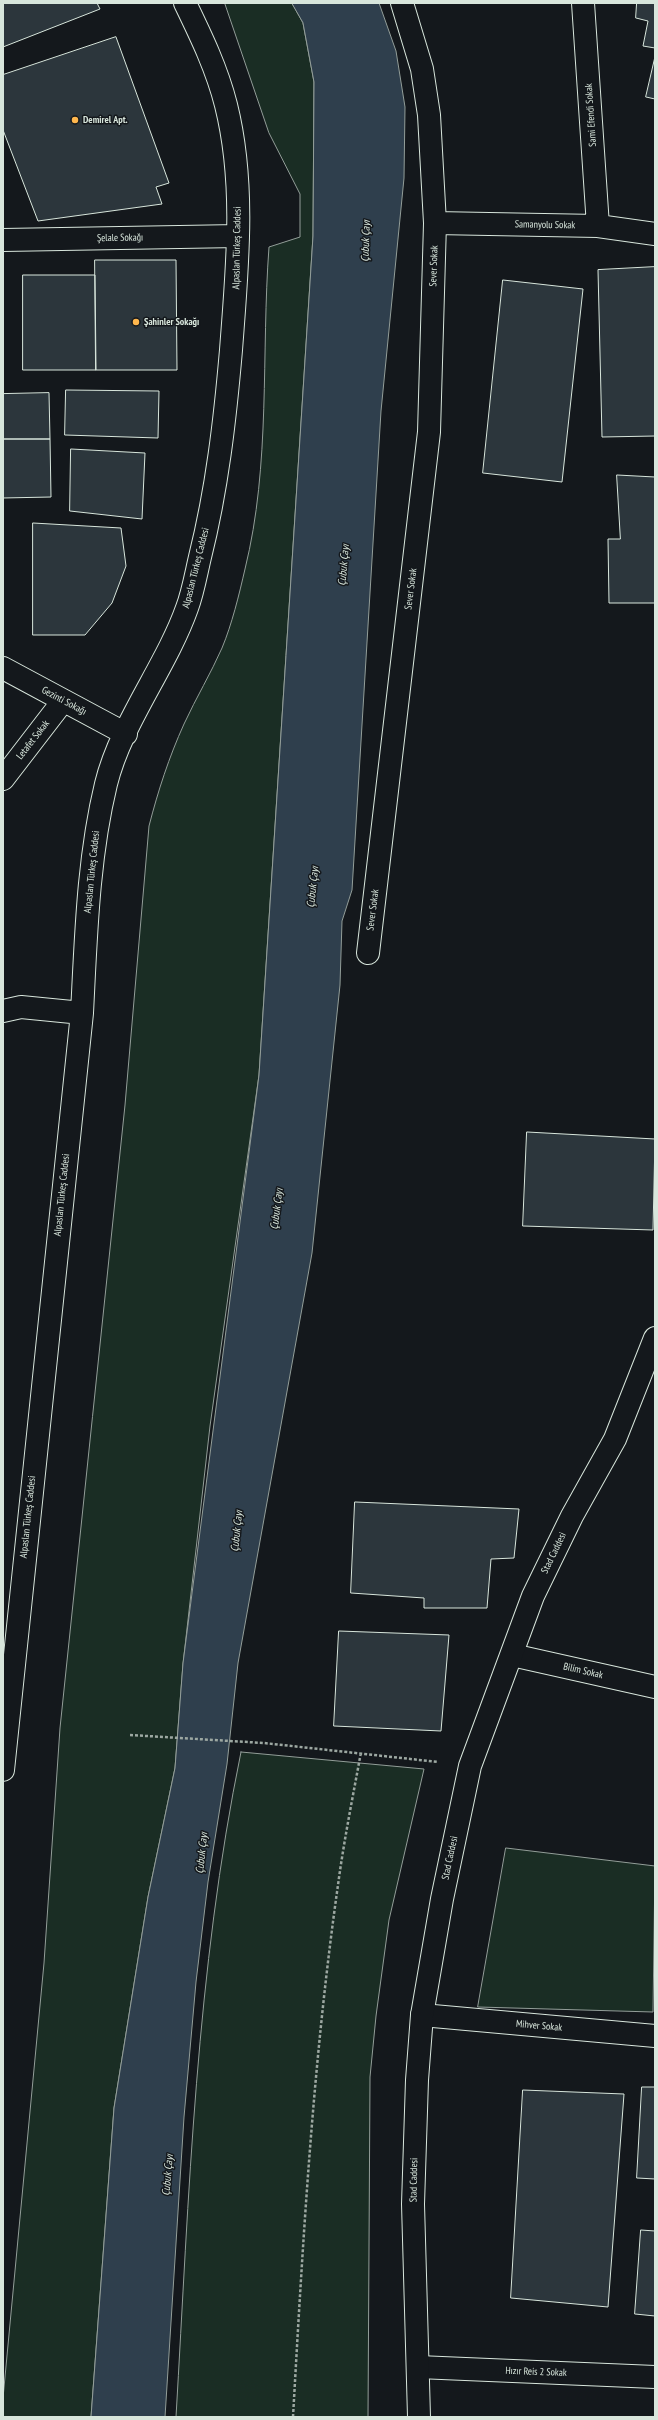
<!DOCTYPE html>
<meta charset="utf-8">
<style>
body{margin:0}
#map{position:relative;width:658px;height:2420px;overflow:hidden;background:#14181c;font-family:"PT Sans Narrow",sans-serif}
canvas{display:block}
.frame{position:absolute;inset:0;border:4px solid #d8e6dc;pointer-events:none}
</style>
<div id="map">
<canvas width="658" height="2420"></canvas>
<div class="frame"></div>
</div>
<script>
const ctx = document.querySelector('canvas').getContext('2d');
ctx.lineJoin = 'round';
function fillPath(path, color) { ctx.fillStyle = color; ctx.fill(path, 'evenodd'); }
function trace(path, color, width, dash) { ctx.strokeStyle = color; ctx.lineWidth = width; ctx.lineCap = dash ? 'butt' : 'round'; ctx.setLineDash(dash || []); ctx.stroke(path); }
function write(font, color, halo, rows, align = 'center') {
  ctx.font = font + ' "PT Sans Narrow",sans-serif'; ctx.lineWidth = 3; ctx.setLineDash([]); ctx.textBaseline = 'middle'; ctx.strokeStyle = halo; ctx.fillStyle = color; for (const [text, x, y, turn = 0] of rows) {
    ctx.save(); ctx.translate(x, y); ctx.rotate((+turn || 0) * Math.PI / 180); ctx.textAlign = isNaN(turn) ? turn : align; if (halo) ctx.strokeText(text, 0, 0); ctx.fillText(text, 0, 0); ctx.restore();
  }
}
const green = new Path2D(`
 M225,3h67l11,20 11,59 -1,154 -54,839 -49,351 -27,238 -8,104 -27,129 -34,211 -23,309h-88v-19l41,-435 16,-235 65,-623 24,-279c9,-35 20,-69 35,-102 12,-26 27,-51 38,-76 10,-24 17,-53 23,-79 26,-105 16,-215 24,-322l31,-10v-43l-31,-61z
 M241,1752l183,17 -35,151 -13,96 -6,61 -2,340h-192c13,-222 20,-446 65,-665z
 M506,1848l149,18 -2,146 -175,-5z`);
fillPath(green, '#1a2d24');
trace(green, '#939e99', 1);
const water = new Path2D(`
 M292,3h87l17,48 9,56 -1,71 -23,233 -29,479 -10,31 -2,64 -28,268 -74,410 -11,101 -19,118 -12,100 -12,135 -19,300h-74l23,-309 34,-211 27,-129 8,-105 76,-588 54,-839 1,-154 -11,-59z`);
fillPath(water, '#2f3f4d');
trace(water, '#939e99', 1);
const building = new Path2D(`
 M3,3h94l3,6 -97,38z
 M637,3h18v45l-12,-2 5,-25 -12,-3z
 M116,37l53,146 -13,4 6,17 -124,17 -35,-91v-55z
 M655,57v42l-9,-2z
 M95,260h81l1,110h-81z
 M655,267v169l-53,1 -4,-167z
 M23,275h72l1,95h-73z
 M503,280l80,9 -21,193 -79,-9z
 M66,390l93,1 -1,47 -93,-3z
 M49,393l1,46h-47v-45z
 M3,439h47l1,58 -48,1z
 M71,449l74,4 -3,66 -72,-8z
 M617,475l38,2v126h-46l-1,-64h12z
 M33,523l88,5 5,38 -14,37 -27,32h-52z
 M527,1132l128,7 -2,91 -130,-4z
 M355,1502l164,7 -5,49 -23,1 -4,49h-63v-10l-73,-5z
 M339,1631l110,4 -8,96 -107,-5z
 M642,2087h13v92l-18,-1z
 M523,2090l101,4 -16,213 -97,-9z
 M641,2230l14,1v85l-20,-2z`);
fillPath(building, '#2c363c');
trace(building, '#d8e6dc', 1);
const minor = new Path2D(`
 M583,3l15,223
 M435,223l163,3 57,8
 M3,240l235,-4
 M3,668l123,66
 M3,779l60,-78
 M368,953l61,-521 6,-209 -6,-108 -7,-46 -20,-66
 M3,1011l18,-4 61,6
 M512,1655l143,32
 M3,1770l79,-757c4,-77 6,-155 24,-229 15,-61 60,-117 81,-176 6,-16 9,-34 13,-51 17,-68 25,-137 31,-207 6,-81 15,-165 -5,-245 -9,-36 -25,-69 -41,-102
 M422,2015l233,21
 M418,2367l237,10`);
const major = new Path2D(`
 M419,2417l-6,-213 4,-124 5,-65 20,-116 28,-133 63,-170 39,-80 43,-77 40,-101`);
trace(minor, '#d8e6dc', 24);
trace(major, '#d8e6dc', 24);
trace(new Path2D(`
 M130,1735l134,8 174,19
 M293,2417c10,-178 20,-356 45,-532 6,-45 15,-89 23,-133`), '#9da8a2', 2.5, [3, 2]);
trace(minor, '#14181c', 22);
trace(major, '#14181c', 22);
for (const [x, y, r, color] of [
 [75,120,4,"#ffb74d"],
 [136,322,4,"#ffb74d"]
]) { const dot = new Path2D(); dot.arc(x, y, r, 0, 2 * Math.PI); ctx.fillStyle = color; ctx.fill(dot); trace(dot, '#14181c', 1.5); }
write('10px', '#d8e6dc', '#14181c', [
 ["Sami Efendi Sokak",591,115,-94],
 ["Samanyolu Sokak",545,225,1],
 ["Şelale Sokağı",120,238,-1],
 ["Alpaslan Türkeş Caddesi",237,248,-89],
 ["Sever Sokak",434,266,-88],
 ["Alpaslan Türkeş Caddesi",196,568,-76],
 ["Sever Sokak",411,589,-83],
 ["Gezinti Sokağı",64,701,28],
 ["Letafet Sokak",33,740,-52],
 ["Alpaslan Türkeş Caddesi",92,872,-84],
 ["Sever Sokak",373,910,-83],
 ["Alpaslan Türkeş Caddesi",62,1195,-84],
 ["Alpaslan Türkeş Caddesi",28,1517,-84],
 ["Stad Caddesi",554,1553,-64],
 ["Bilim Sokak",583,1671,13],
 ["Stad Caddesi",450,1858,-78],
 ["Mihver Sokak",539,2026,5],
 ["Stad Caddesi",414,2180,-89],
 ["Hızır Reis 2 Sokak",536,2372,2]
]);
write('bold 10px', '#d8e6dc', '#14181c', [
 ["Demirel Apt.",83,120],
 ["Şahinler Sokağı",144,322]
], 'left');
write('italic 11px', '#d8e6dc', '#14181c', [
 ["Çubuk Çayı",366,241,-88],
 ["Çubuk Çayı",344,565,-85],
 ["Çubuk Çayı",313,887,-84],
 ["Çubuk Çayı",277,1209,-83],
 ["Çubuk Çayı",237,1531,-84],
 ["Çubuk Çayı",202,1853,-84],
 ["Çubuk Çayı",168,2175,-85]
]);
</script>
